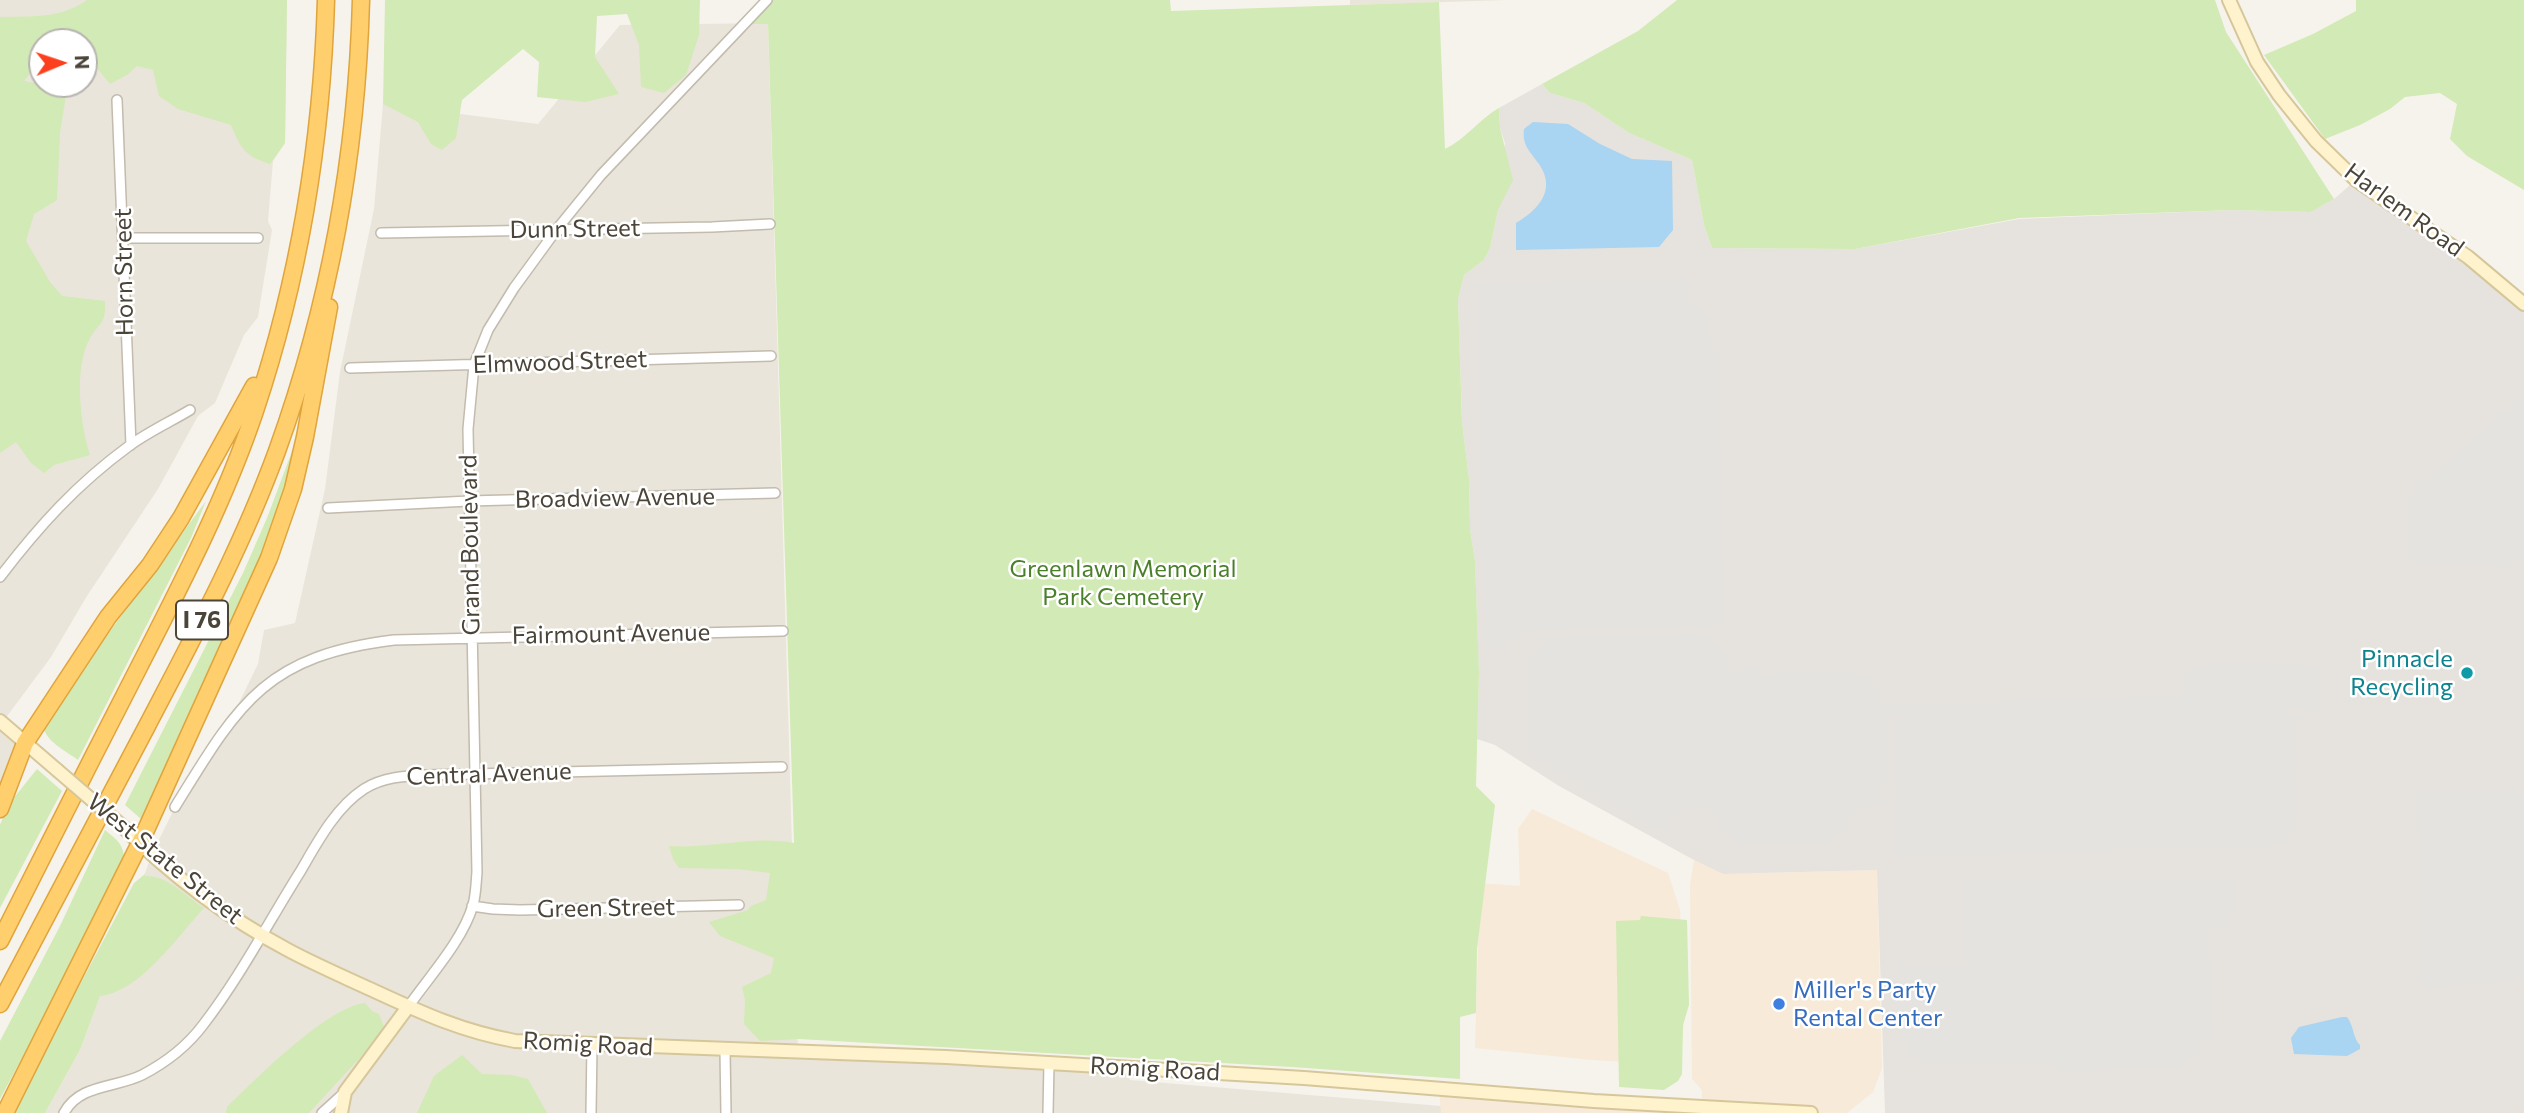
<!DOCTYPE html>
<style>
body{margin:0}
#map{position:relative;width:2524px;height:1113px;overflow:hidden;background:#f6f3ec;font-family:Commissioner,sans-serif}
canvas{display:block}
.north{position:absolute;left:28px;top:28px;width:70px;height:70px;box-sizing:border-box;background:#fff;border:2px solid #b7b4b0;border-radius:50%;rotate:88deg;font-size:19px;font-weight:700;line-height:28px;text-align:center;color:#4b4439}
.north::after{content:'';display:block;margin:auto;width:24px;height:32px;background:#fc3f1d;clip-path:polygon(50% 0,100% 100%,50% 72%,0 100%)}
</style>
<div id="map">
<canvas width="2524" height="1113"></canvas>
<div class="north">N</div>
</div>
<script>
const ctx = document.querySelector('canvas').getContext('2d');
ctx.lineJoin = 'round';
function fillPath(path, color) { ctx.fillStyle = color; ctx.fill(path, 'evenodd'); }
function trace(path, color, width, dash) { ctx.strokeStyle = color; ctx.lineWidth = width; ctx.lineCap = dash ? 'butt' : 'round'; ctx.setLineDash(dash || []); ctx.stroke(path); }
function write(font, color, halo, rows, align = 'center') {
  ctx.font = font + ' Commissioner,sans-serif'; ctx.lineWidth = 5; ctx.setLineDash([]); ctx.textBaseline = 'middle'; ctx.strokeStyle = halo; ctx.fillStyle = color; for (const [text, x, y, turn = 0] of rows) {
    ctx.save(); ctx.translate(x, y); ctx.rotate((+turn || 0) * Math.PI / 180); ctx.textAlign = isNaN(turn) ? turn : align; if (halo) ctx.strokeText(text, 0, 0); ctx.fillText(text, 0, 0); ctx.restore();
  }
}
fillPath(new Path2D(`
 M0,0h287l-2,143 -12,18 -5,60 4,9 -14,87 -14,18 -29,68 -17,13 -40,73 -71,107 -36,61 -49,66 -2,-2zM42,42h42v42h-42z
 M1350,0h157l-157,5z
 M768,23l30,1029 329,16 3,12 311,26v7h-1396l35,-63 72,-196 23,-47 54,-84 29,-59 6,-34 31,-7 30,-134 15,-117 34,-163 9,-105 155,20 82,-99z
 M0,723l20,24 -20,46z`), '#eae5da');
fillPath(new Path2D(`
 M1532,809l136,64 12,37 5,101 -6,54 -87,-5 -117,-12 5,-165 40,3 -2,-57z
 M1694,860l29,14 154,-4 5,198 -9,24 -26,21h-406l-2,-24 263,18v-17l-10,-11 -2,-194z`), '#f7ead8');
fillPath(new Path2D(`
 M1542,84l8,9 34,10 45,30 63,27 12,65 8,23 143,1 164,-30 213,-9 79,2 23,-13 22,-19 168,124v809h-639l-8,-243 -154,4 -29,-14 -135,-74 -64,-41 -18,-6 2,-62 -4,-116 -5,-32 -1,-50 -7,-57 -4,-123 6,-24 20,-15 6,-12 8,-38 7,-67 -5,-15 -1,-20z`), '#e6e2dd');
fillPath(new Path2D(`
 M87,0h200l-2,143 -15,21c-25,-8 -29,-15 -39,-39l-53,-16 -19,-13 -6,-26 -16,-4 -10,9 -17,9 -26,-32v-10h-42v17l-18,22 43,8 -7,44 -3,67 -23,14 -8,27 24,41 12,14 43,5c1,25 -5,19 -16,39 -15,28 -9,85 1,115l-36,10 -10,8 -13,-10 -15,-21 -16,11v-436c32,-1 60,2 87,-17z
 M385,0h315l-1,35 -13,40 -22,18 -23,-6 -2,-42 -12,-31 -30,2 -2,41 24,37 -34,8 -48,-5 2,-35 -16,-13 -61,51 -6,38 -14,12 -11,-6 -13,-22 -35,-18z
 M767,0h403l1,11 268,-9 6,147c21,-10 34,-30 54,-41l1,20 13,52 -15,30 -8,38 -6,12 -20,15 -6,24 4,123 7,57 1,50 5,32 4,112 -3,113 19,19 -18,144 -1,64 -16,4v62l-168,-12 -493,-28 -39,2 -16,-17 1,-24 -3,-13 29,-14 3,-15 -54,-22 -11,-14 39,-12 3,-4 15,-6 4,-27 -32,-4 -59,-1 -6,-9 -4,-13c42,3 84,-11 125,-3l-26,-819h-25z
 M1677,0h538l11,32 108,167 -23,13 -79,-2 -213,8 -164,31 -143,-1 -8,-23 -12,-65 -63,-27 -45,-30 -34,-10 -8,-9 96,-53z
 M2356,0h168v190l-57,-34 -17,-17 7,-35 -17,-11 -35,4 -15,12 -30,16 -35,14 -61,-84 49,-21 43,-23z
 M309,406c-35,143 -102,275 -162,409l-6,4 -16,-14 118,-232 24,-55z
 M206,501l-15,37 -113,222c-12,-9 -32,-18 -35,-34l25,-38z
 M37,769l25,22 -62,117v-83l8,-20z
 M105,830c11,9 19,14 19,29l-44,91 -80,149v-58l60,-115z
 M145,874v2c24,0 39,19 59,32 -26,28 -64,84 -104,88l-20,54 -35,63h-30l37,-76 82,-154z
 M1641,916l46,4 2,85 -6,20 -1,49 -4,7 -14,9 -45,-3 -3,-166 24,-1z
 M365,1003l7,8 7,3 5,13 -18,24 -57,62h-83l1,-6c29,-28 100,-100 138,-104z
 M462,1055l20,19 30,1 16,4 19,34h-130l17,-37z`), '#d2eab5');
fillPath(new Path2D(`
 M1687,279v25l6,3 11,-1 15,60 4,222 3,2 -3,2 1,33 -195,5 -14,6 -14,17 -17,-11 -8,-358z
 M2524,396v162l-13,7 -104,-2 3,-73z
 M1705,634l1,8 10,1 8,5 3,6v18l3,4h5v-9h25l1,9 24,-6 55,-1 29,6 4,4 9,24 297,-6 4,-4v-12l3,-7 6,-5 26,-8 50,-1 19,5h20l8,5 5,9v32h-17l-8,-3h-5l-3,5 9,2 1,59h-7l-1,2 2,3 6,-1 1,50 -9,1v6l-6,9 -22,6 -32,-2 -335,7 -1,-68 8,-2 -1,-3h-7l-1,-59 8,-2 -3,-4 -10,-1 -7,2 -1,4 1,2h7l2,58 -8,1 -1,3 1,19h-27l-6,23 -17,7v8l-97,2 -1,-9 -11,-3 -4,-3 -5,-22 -33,1 -7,3 -8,16 2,6 -141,-82 3,-8 -1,-87 3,-6 13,-6v-8l83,-2v7l3,2 2,-9z
 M2524,789v189l-105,11 -3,-199z
 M2237,877l1,34 -7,1 -7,14 -8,4 -16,1 1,4 8,1v20l-8,1 1,3h7l2,79h-8l-4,12 -13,7 -1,9 -132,3 -1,-9 -127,2 -8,-1 -8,-6 -2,-11 -8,-1 -2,-78 70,-1 1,-2 -4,-3 -2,-78z`), '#e5e3e0');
fillPath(new Path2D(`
 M1533,122l35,2 32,20 32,15 40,2 1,69 -14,17 -143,3v-27c22,-13 41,-33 23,-59 -9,-13 -17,-18 -15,-35z
 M2342,1017h5c7,9 6,22 13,28v4l-13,7 -53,-2 -3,-16 8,-11z`), '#a9d4f2');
const street = new Path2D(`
 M117,100l14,345
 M381,233l331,-6 58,-3
 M124,238h134
 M350,368l421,-12
 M328,508l141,-7 306,-8
 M0,577c39,-51 77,-93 129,-131 19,-14 41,-24 61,-36
 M175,807c64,-104 90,-151 219,-167l389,-9
 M472,906l21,3 27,1 219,-5
 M408,1007c21,-30 55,-67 65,-102 3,-11 3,-22 4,-33l-9,-443 6,-64 14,-35 26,-42 43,-59 44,-54 166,-175
 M725,1050l1,63
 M64,1113c15,-29 52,-25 78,-38 23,-12 46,-30 61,-50 37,-48 65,-102 97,-153 17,-29 35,-64 64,-83 19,-12 40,-13 62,-14l356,-8
 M322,1113l22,-20
 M591,1113l1,-68
 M1048,1113l1,-50`);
const secondary = new Path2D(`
 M2229,0l28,62 22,33 37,46 40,39 112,77 56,47
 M0,721l57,49
 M121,825c49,49 105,92 167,125 26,14 54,26 82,39 50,23 90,42 145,52l431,16 358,21 290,23 217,12
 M341,1113l4,-21 63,-85`);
const highway = new Path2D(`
 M0,809l25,-66 83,-126 42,-52 31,-47 73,-132
 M0,941c46,-91 92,-183 139,-274 43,-84 86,-167 116,-256 44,-132 67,-272 71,-411
 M0,1004c49,-93 98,-185 147,-278 47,-90 95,-179 130,-275 52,-144 80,-298 84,-451
 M5,1113l135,-270 129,-285 24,-69 12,-52 24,-130`);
trace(street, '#c2bbae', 12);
trace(secondary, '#d6c79b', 16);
trace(highway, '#e0a43c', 19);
trace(street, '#fff', 9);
trace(secondary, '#fff3cd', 12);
trace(highway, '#ffcf6e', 16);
const secondaryBridge = new Path2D(`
 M57,770l64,55`);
trace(secondaryBridge, '#d6c79b', 16, []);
trace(secondaryBridge, '#fff3cd', 12);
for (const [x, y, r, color] of [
 [2467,673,7,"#0f9aa8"],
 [1779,1004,7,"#3f7fe0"]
]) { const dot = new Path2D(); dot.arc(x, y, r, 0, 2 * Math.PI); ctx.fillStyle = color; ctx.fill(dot); trace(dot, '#fff', 2.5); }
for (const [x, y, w] of [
 [202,620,52]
]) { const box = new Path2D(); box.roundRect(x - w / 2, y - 19.5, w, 39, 5); ctx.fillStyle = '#fff'; ctx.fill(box); trace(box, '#4b4439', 2); }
write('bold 23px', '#4b4439', null, [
 ["I 76",202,620]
]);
write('24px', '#4b4439', '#fff', [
 ["Harlem Road",2404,210,36],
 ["Dunn Street",575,229,-1],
 ["Horn Street",124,272,-91],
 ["Elmwood Street",560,362,-2],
 ["Broadview Avenue",615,498,-1],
 ["Grand Boulevard",470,545,-91],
 ["Fairmount Avenue",611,634,-1],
 ["Central Avenue",489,774,-2],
 ["West State Street",165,859,39],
 ["Green Street",606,908,-1],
 ["Romig Road",588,1044,3],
 ["Romig Road",1155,1069,3]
]);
write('24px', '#4a7f2a', '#fff', [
 ["Greenlawn Memorial",1123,569],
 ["Park Cemetery",1123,597]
]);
write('24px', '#0d838f', '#fff', [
 ["Pinnacle",2453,659],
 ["Recycling",2453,687]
], 'right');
write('24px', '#366cbe', '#fff', [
 ["Miller's Party",1793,990],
 ["Rental Center",1793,1018]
], 'left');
</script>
